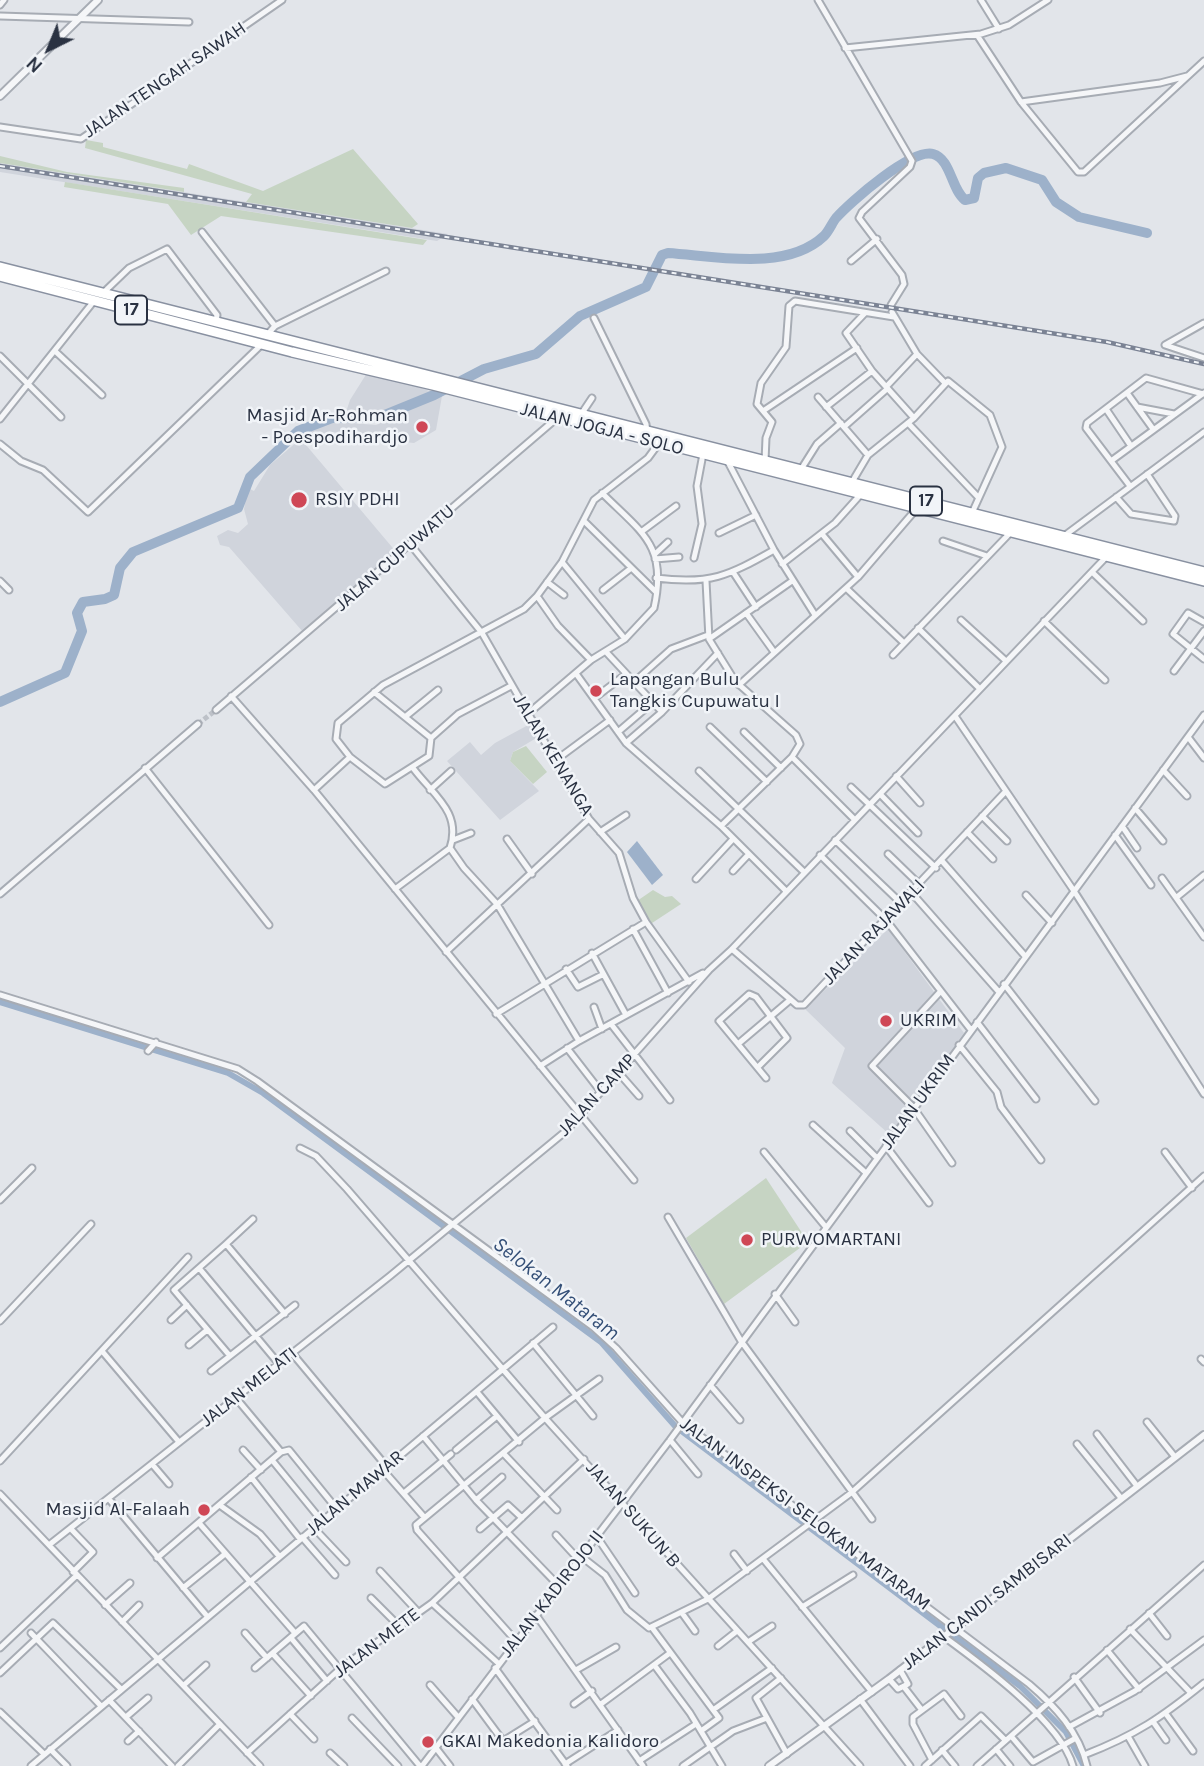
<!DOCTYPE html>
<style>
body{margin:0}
#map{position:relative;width:1204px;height:1766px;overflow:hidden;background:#e2e5ea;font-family:Karla,sans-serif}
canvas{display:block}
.north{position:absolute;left:14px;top:14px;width:70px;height:70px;-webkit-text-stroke:5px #f1f4f8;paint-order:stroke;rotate:223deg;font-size:19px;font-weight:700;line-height:28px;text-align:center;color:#2a3242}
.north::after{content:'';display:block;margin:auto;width:24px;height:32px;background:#2a3242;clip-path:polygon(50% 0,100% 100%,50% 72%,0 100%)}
</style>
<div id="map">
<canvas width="1204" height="1766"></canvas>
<div class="north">N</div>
</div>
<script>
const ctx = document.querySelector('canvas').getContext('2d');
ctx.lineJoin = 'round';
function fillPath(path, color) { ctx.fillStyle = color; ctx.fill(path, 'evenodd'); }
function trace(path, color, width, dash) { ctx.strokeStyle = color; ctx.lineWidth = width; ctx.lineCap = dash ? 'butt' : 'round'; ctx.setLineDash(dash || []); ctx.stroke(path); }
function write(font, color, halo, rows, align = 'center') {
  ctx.font = font + ' Karla,sans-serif'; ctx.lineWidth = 5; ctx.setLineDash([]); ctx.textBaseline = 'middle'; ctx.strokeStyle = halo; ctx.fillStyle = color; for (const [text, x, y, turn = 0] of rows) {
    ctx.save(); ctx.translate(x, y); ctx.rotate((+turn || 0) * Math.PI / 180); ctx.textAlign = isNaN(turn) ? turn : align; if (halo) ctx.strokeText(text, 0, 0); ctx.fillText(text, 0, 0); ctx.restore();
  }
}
fillPath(new Path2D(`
 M0,163l448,71 -11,7 -437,-69z
 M367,373l34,7 41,16 -6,34 -22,13 -29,-3 -6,-5 -5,2 -42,-5 -26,13 91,108 -94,79 -74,-85 -9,-2 -3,-9 11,-6 10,3 10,-9 -4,-15 4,-21 6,3 16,-26 36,-31 15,-9 18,-3 37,3 19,-8 -2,-7 -17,6 -31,-1 5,-15z
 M530,724l8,13 -25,15 -3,9 29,30 -39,29 -53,-59 23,-19 11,13 14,-12z
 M888,929l76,104 -74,102 -58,-52 13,-35 -40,-39z`), '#d0d4dc');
fillPath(new Path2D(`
 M86,140l17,3v4l84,22 2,-5 74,27 90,-42 65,75 -6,4 -166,-26 6,-8 -167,-46z
 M0,156l67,16 117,16v4l-184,-29z
 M65,182l362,58 -4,5 -202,-29 -30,19 -23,-31 -104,-17z
 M526,746l21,26 -14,12 -23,-23 3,-9z
 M653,890l12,7 7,-1 9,8 -32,21 -12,-24z
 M766,1178l42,64 -84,62 -38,-66z`), '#c6d4c3');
fillPath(new Path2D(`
 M637,841l26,34 -11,10 -25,-33z`), '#9db1ca');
trace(new Path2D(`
 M0,1002l228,71 35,20 338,249 74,84 345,260 46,46 18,34`), '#9db1ca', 6);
trace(new Path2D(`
 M0,702l65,-29 17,-42 -5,-18 6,-11 22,-3 9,-4 6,-27 13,-16 105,-44 12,-31 48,-46 34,-13 48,-1 54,-22 50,-26 52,-15 44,-38 66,-29 16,-32 6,-2c47,3 118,19 156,-17 5,-5 8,-13 12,-18 14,-16 76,-70 97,-64 18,5 18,35 32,46l9,-2 4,-20 6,-5 22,-5 36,12 14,22 23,15 68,16`), '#9db1ca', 10);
trace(new Path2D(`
 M198,724l18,-14`), '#bdc1c8', 5, [5, 2.5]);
const minor = new Path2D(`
 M818,0l94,161 -2,6 -48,45 -3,6 43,57 2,9 -13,21
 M981,0l18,29
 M0,5l4,-5
 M0,16l189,6
 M977,35l44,67 57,70h6l120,-111
 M845,48l136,-14 28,-9 39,-25
 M1021,102l139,-19 27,-7
 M0,127l81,12 201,-139
 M202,232l73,94
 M851,261l26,-22
 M102,294l27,-26 38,-19 50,66 -1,8
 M892,312l25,42 27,28
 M865,313l-19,20 26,38 42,47
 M594,318l52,106 1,8
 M1204,323l-39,22 39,13
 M267,335l8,-9 111,-55
 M56,352l46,43
 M0,356l61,61
 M886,387l31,-33
 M1127,393l26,36
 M818,397l50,58
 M826,407l46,-36
 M1137,407l37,7
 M1106,409l25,37
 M763,411l94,-63
 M580,416l12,-18
 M0,419l94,-118
 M908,423l70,74
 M844,427l43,-38
 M0,444l21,17 22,9 45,42 173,-167
 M727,460l47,90 41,65
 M765,461l1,-23 6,-16 -15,-18 4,-21 25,-36 3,-41 6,-5 99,16
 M1111,461l93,-68
 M800,471l17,-27 24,-21
 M852,482l16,-27 46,-37 34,-37 42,34 12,32 -30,66
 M1130,486l-44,-58 1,-5 59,-45 57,16
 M1116,497l15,17 43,7 1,-5 -28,-42
 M584,521l72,71
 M641,532l35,-26
 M719,533l37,-18
 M822,534l36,43
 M1064,536l140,-104
 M943,541l44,15
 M410,544l72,89 107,186 30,34 14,45 13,24 43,60
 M655,554l13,-12
 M694,558l8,-34 -5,-38 6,-32
 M655,559l24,-2
 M562,562l63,77
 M782,564l53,-41 26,-29
 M733,572l23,35
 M1092,572l51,49
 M656,578c54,7 72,-2 118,-28
 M0,581l9,9
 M706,581l3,58 26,42 61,54 4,9 -8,13 -71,69
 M547,582l17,13
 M846,588l58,55
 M603,590l27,-21
 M537,596l21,30 33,34
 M746,613l28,39
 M961,620l45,41
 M1044,621l61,59
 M1204,622l-16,-9 -15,21 31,25
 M918,628l61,60
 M709,639l83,-58
 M607,653l55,59
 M893,655l117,-122
 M1174,671l30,-40
 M577,675l49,68 95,83 65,65
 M634,682l37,-33 37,-14
 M739,685l119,-108 60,-70
 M374,692l57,46
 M231,696l83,94 320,390
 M596,697l30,-23
 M216,710l341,-292
 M530,712l61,-52 34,-21 29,-31c14,-63 -12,-75 -52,-115
 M955,716l119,175 130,203
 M405,717l33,-27
 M710,727l57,55
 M618,732l35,-30
 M744,732l37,36
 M1188,737l16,21
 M626,743l36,-31 56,-59
 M350,757l35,27 44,-28 2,-18 27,-24 53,-28
 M792,757l63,63
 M556,760l54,-40
 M145,768l124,157
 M413,768c20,27 49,44 37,80l14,20 33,36 82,137
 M1163,770l24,26
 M699,771l105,101
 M896,776l24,27
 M851,787l85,81
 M314,790l36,-33 -14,-18 2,-16 45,-38 141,-76 13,-13 25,-34 32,-62 54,-42 11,-15
 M430,790l21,-19
 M880,794l38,39
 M1135,808l28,33
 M982,816l25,25
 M1122,826l15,22
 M600,832l26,-17
 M967,832l26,27
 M1115,835l36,50
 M507,839l25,35
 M453,840l18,-7
 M835,840l66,63
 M888,854l31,30
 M820,855l66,65 85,110
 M942,861l83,95
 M733,871l16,-17
 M1162,878l42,59
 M696,879l37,-40
 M395,889l55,-41
 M911,892l88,100
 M0,894l198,-170
 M1026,895l26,28
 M1177,897l27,-22
 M633,929l35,64
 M732,949l65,56h7l202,-214
 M446,952l143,-133
 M592,953l34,62
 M566,969l12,18 24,-12
 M1004,984l91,117
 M940,992l-68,74 41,41 39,56
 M0,995l238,74 19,12 336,246 23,21 66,74 347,262c26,22 50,48 58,82
 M594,1007l8,22
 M496,1014l150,-92
 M977,1022l59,77
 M611,1024l59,76
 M738,1044l52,-44
 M959,1045l38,47 4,15 40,53
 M567,1048l34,44
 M148,1051l8,-9
 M540,1066l39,-25 124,-68
 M758,1067l29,-29 -31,-41 -7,-3 -30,27 47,57
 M618,1072l21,24
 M813,1125l53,48
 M850,1131l27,27
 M886,1146l43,57
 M300,1148l16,8 31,33 198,229 315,348
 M764,1152l61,74
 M1165,1152l27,36
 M0,1200l32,-32
 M668,1217l73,124 131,178
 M226,1244l27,-25
 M199,1268l80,96
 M775,1294l20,28
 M171,1320l16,-15
 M0,1321l91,-97
 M533,1343l60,73
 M189,1345l18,-15
 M102,1351l77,91
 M292,1353l95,114
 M230,1356l-56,-66 52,-46 59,70
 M1201,1359l3,3
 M211,1371l84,-66
 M710,1385l30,35
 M477,1392l42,50
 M1147,1422l28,35
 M1097,1434l40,52
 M423,1436l53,64 83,86
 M670,1440l28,34
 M1077,1444l44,54
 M243,1450l18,20
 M456,1450l41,-34
 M281,1452l8,-2 47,58
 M504,1454l53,56
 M272,1460l49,60
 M0,1461l188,-204
 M152,1464l17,20
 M383,1470l41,47
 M251,1477l49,62
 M404,1493l47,-39
 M0,1494l260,272
 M109,1499l98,117
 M476,1500l26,-23
 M221,1506l39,28 19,22
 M199,1523l96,110
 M313,1527l33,35
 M71,1529l22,23 -20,20
 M480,1529l28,-24 14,13
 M556,1535l23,25
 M302,1537l33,38
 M597,1537l38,56
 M49,1545l341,-269 176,-145 143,-161 23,-21 375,-393
 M734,1554l13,17
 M582,1557l23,18 22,35 22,18 59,-29 143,-106 353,-317
 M157,1558l124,-106 -45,-54
 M764,1560l108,132
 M380,1571l38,41
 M183,1588l42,-34
 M371,1598l27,27
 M432,1603l66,60
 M105,1605l25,-22
 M802,1607l51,-32
 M682,1613l13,18
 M1149,1613l18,23
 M536,1615l107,151
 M122,1622l17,-17
 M653,1629l66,89 -18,13
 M1130,1629l61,64
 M31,1633l70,73
 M245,1633l22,25
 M943,1636c37,27 118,86 130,130
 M291,1638l36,43
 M516,1641l-99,-111 -1,-5 129,-107 54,-39
 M748,1642l24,-16
 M718,1646l19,-15
 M0,1648l76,-72
 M1107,1650l32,39
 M273,1654l38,42
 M655,1666l35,47 32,53
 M255,1668l49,-42 116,140
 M495,1668l72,98
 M576,1670l40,-23
 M0,1673l53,-50 68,66
 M1074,1677l26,36
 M781,1678l-25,20 31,56
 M889,1679l9,10 10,-5 -8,-14
 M184,1685l22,-20
 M430,1685l28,32
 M904,1687l17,22
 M472,1699l31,42 32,-20
 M860,1699l50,67
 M109,1700l63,66
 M574,1704l18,-13
 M601,1704l69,-51
 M713,1710l59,-42
 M0,1712l44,42
 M290,1714l24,25
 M1166,1714l27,37
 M126,1717l22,-19
 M352,1718l46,48
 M1154,1723l12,17
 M1069,1727l66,-36 69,-51
 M1011,1736l22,26 43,-24
 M1129,1738l16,28
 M128,1741l11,-10
 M436,1748l14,18
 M50,1749l17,17
 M996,1749l14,17
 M942,1750l13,16
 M247,1753l94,-85 91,-65 152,-144
 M330,1753l14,13
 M1084,1755c52,-20 78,-38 120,-72
 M932,1760l-19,-36v-7l31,-23 17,22
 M639,1761l57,-37
 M565,1764l53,-34
 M31,1766l522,-439
 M178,1766l42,-42
 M422,1766l248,-326 534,-725
 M683,1766l50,-35 34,-13
 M925,1766l56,-50 24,24
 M977,1766l227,-201`);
const tertiary = new Path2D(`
 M0,96l98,-96
 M769,1766l120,-87 315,-244`);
const trunk = new Path2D(`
 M0,267l1204,305
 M0,276l292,76 141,33 771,196`);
trace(minor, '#a7acb4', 9);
trace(tertiary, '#a7acb4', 10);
trace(trunk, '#8991a1', 12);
trace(minor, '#f5f6f8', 5);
trace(tertiary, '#f5f6f8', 6);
trace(trunk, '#fff', 9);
const rail = new Path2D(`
 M0,166l1107,176 97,22`);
trace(rail, '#7b8394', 4.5);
trace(rail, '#f1f4f8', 2, [5]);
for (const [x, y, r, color] of [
 [422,427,7,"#cf4756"],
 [299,500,9,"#cf4756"],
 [596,691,7,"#cf4756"],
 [886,1021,7,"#cf4756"],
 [747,1240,7,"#cf4756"],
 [204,1510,7,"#cf4756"],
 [428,1742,7,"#cf4756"]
]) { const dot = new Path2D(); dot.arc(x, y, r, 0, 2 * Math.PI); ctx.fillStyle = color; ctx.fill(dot); trace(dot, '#f1f4f8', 2.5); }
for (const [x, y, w] of [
 [131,310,32],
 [926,501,32]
]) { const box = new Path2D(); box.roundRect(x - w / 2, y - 14.5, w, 29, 5); ctx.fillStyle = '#f1f4f8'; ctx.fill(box); trace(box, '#2a3242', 2); }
write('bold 18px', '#2a3242', null, [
 ["17",131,310],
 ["17",926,501]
]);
write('19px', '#2a3242', '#f1f4f8', [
 ["JALAN TENGAH SAWAH",165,80,-34],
 ["JALAN JOGJA - SOLO",602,429,14],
 ["JALAN CUPUWATU",395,558,-41],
 ["JALAN KENANGA",553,755,59],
 ["JALAN RAJAWALI",874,932,-46],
 ["JALAN CAMP",597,1095,-47],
 ["JALAN UKRIM",918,1102,-54],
 ["JALAN MELATI",249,1387,-38],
 ["JALAN MAWAR",355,1493,-40],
 ["JALAN INSPEKSI SELOKAN MATARAM",805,1514,37],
 ["JALAN SUKUN B",633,1515,49],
 ["JALAN KADIROJO II",552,1594,-52],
 ["JALAN CANDI SAMBISARI",987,1602,-38],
 ["JALAN METE",377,1643,-37]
]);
write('19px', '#2a3242', '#f1f4f8', [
 ["Masjid Ar-Rohman",408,416,"right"],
 ["- Poespodihardjo",408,438,"right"],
 ["RSIY PDHI",315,500],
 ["Lapangan Bulu",610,680],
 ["Tangkis Cupuwatu I",610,702],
 ["UKRIM",900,1021],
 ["PURWOMARTANI",761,1240],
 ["Masjid Al-Falaah",190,1510,"right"],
 ["GKAI Makedonia Kalidoro",442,1742]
], 'left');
write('italic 21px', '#344f77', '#f1f4f8', [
 ["Selokan Mataram",556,1289,38]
]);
</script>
